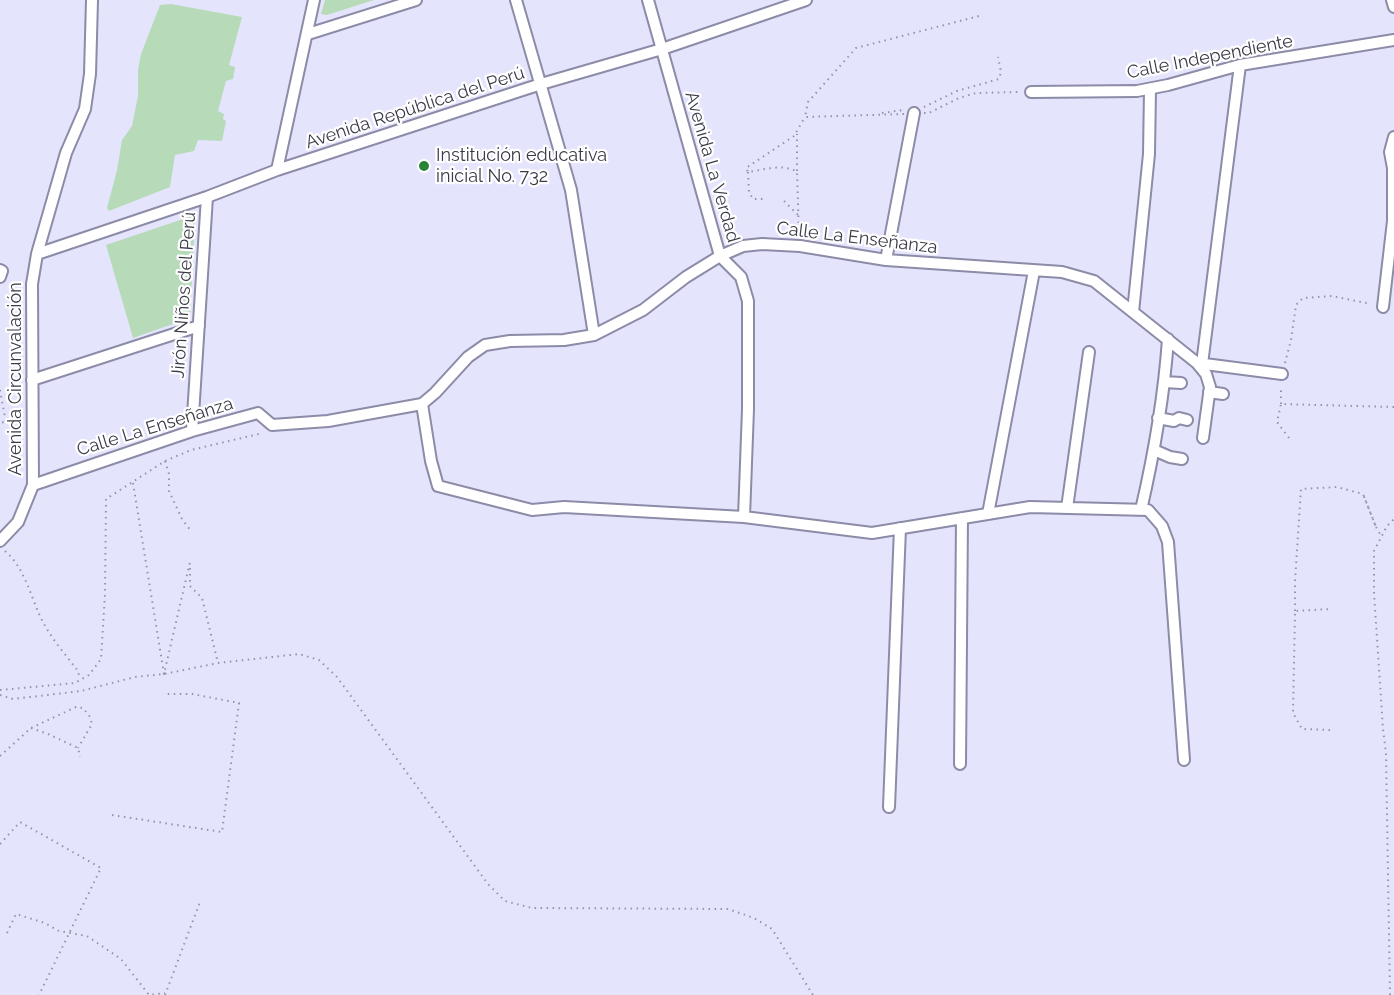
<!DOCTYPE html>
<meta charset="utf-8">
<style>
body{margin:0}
canvas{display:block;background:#e5e4fd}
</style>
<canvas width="1394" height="995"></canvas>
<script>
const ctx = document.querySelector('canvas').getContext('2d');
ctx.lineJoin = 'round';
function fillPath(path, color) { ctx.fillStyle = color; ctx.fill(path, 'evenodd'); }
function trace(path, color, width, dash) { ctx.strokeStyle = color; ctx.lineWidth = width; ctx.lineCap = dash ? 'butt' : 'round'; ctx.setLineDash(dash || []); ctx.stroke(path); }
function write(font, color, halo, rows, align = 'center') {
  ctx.font = font + ' Raleway,sans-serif'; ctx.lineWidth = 4.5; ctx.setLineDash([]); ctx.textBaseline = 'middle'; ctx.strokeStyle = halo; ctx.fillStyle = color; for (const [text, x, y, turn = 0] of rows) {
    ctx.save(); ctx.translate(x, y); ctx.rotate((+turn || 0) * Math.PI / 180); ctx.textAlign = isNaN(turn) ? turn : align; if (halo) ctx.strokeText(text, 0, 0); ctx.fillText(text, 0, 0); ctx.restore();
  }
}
fillPath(new Path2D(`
 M325,0h49l-47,15 -6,-1z
 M171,4l71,13 -13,48 6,2 -2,12 -7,2 -8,30 6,3 -1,5 3,2 -4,20 -24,-1 -4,11 -19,4 -5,32 -61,24 -2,-3 10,-38 5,-30 10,-14 6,-30v-26l3,-16 19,-49z
 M195,215l-5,103 -57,20 -27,-93z`), '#b7dbb8');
const street = new Path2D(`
 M516,0l55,190 23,145
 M648,0l72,256 21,21 7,24v108l-4,108
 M1392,0l2,7
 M308,34l108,-34
 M1031,92l106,-1 31,-6 72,-20 154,-25
 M277,170l37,-170
 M37,254l170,-57 70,-27 264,-86 121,-35 144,-49
 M886,260l28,-147
 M0,270l2,1 -2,6
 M1383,307l10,-86v-53l-3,-16 4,-15
 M1133,312l16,-158 1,-65
 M1197,363l9,11 4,13 -7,51
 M1202,364l38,-299
 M32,380l167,-54
 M1165,382l16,1
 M1209,392l14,2
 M422,404l9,57 7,25 94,24 32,-3 180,10 128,16 158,-26 118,3 14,16 6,16 16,218
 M1158,418l16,3 5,-3 8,2
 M192,431l15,-234
 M1154,450l16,7 12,2
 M33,485l159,-54 66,-18 14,12 56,-4 94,-17 13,-11 33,-36 17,-12 25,-4 54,-1 30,-5 49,-25 43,-33 34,-21 23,-10 19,-2 38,2 86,14 176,12 32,9 103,82 85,11
 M1067,508l22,-156
 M1141,510c13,-56 23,-114 27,-171
 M988,514l46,-243
 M0,541l18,-19 15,-37 -1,-201 5,-30 29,-101 19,-44 5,-35 2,-74
 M960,764l2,-246
 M889,807l11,-279`);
trace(street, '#8c8ba8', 14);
trace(new Path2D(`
 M924,107l33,-16 42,-12 2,-7 -3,-15
 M882,113l21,-3
 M924,113h5l30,-15 17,-5 43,-1
 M904,114l-99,3 3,-15 48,-54 123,-32
 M797,171v-37
 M748,172l1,20 4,7h10
 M784,201l14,14
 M799,235l-2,-63c-13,-9 -34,-2 -49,0l-2,-4 48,-32 11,-19
 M1285,363l6,-23 5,-35 7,-7 29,-2 39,8
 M0,390l6,33 -6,-1
 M1281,404v-18
 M1289,438l-12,-16 4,-18 113,3
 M165,461l4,13v17l13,28 9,12
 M133,483l31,191 26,-112
 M1376,527l6,10
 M5,551c19,16 25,43 35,65 9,20 25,38 38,55l2,8
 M190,568v18l12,12 16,65
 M1295,611v-30l6,-92 36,-2 26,7 13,33 -13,-33
 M0,690l75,-7 14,-8 12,-16 4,-65 1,-95 59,-38 26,-11 72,-17
 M0,695l13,4 68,-8 54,-14 29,-3 54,-11 81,-9 20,6 18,17 151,207 17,17 27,7 196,1 26,9 18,11 41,66
 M31,728l17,6 30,14 2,9
 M1330,730l-28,-1 -9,-16 2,-102 37,-2
 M0,756l31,-28 45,-21 7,1 7,9 2,7 -14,24
 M112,815l110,17 17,-129 -47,-9h-27
 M0,844l20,-22 81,46 -62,127
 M7,933l9,-19 29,9 14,8 28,5 34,23 28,36 16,-2
 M165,995l35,-93
 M1390,995l-4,-242 -3,-24 -9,-136v-42l13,-25 7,-7`), '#9493a7', 2, [1.5, 4.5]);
trace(street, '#fff', 10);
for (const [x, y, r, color] of [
 [424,166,6,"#288436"]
]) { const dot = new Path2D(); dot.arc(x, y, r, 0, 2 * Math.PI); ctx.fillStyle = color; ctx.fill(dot); trace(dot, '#fff', 2); }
write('18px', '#3b3b48', '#fff', [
 ["Calle Independiente",1210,57,-11],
 ["Avenida República del Perú",415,108,-18],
 ["Avenida La Verdad",712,167,74],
 ["Calle La Enseñanza",857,238,7],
 ["Jirón Niños del Perú",184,295,-86],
 ["Avenida Circunvalación",16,379,-90],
 ["Calle La Enseñanza",155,427,-17]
]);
write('18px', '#3b3b48', '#fff', [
 ["Institución educativa",436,156],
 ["inicial No. 732",436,177]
], 'left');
</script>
